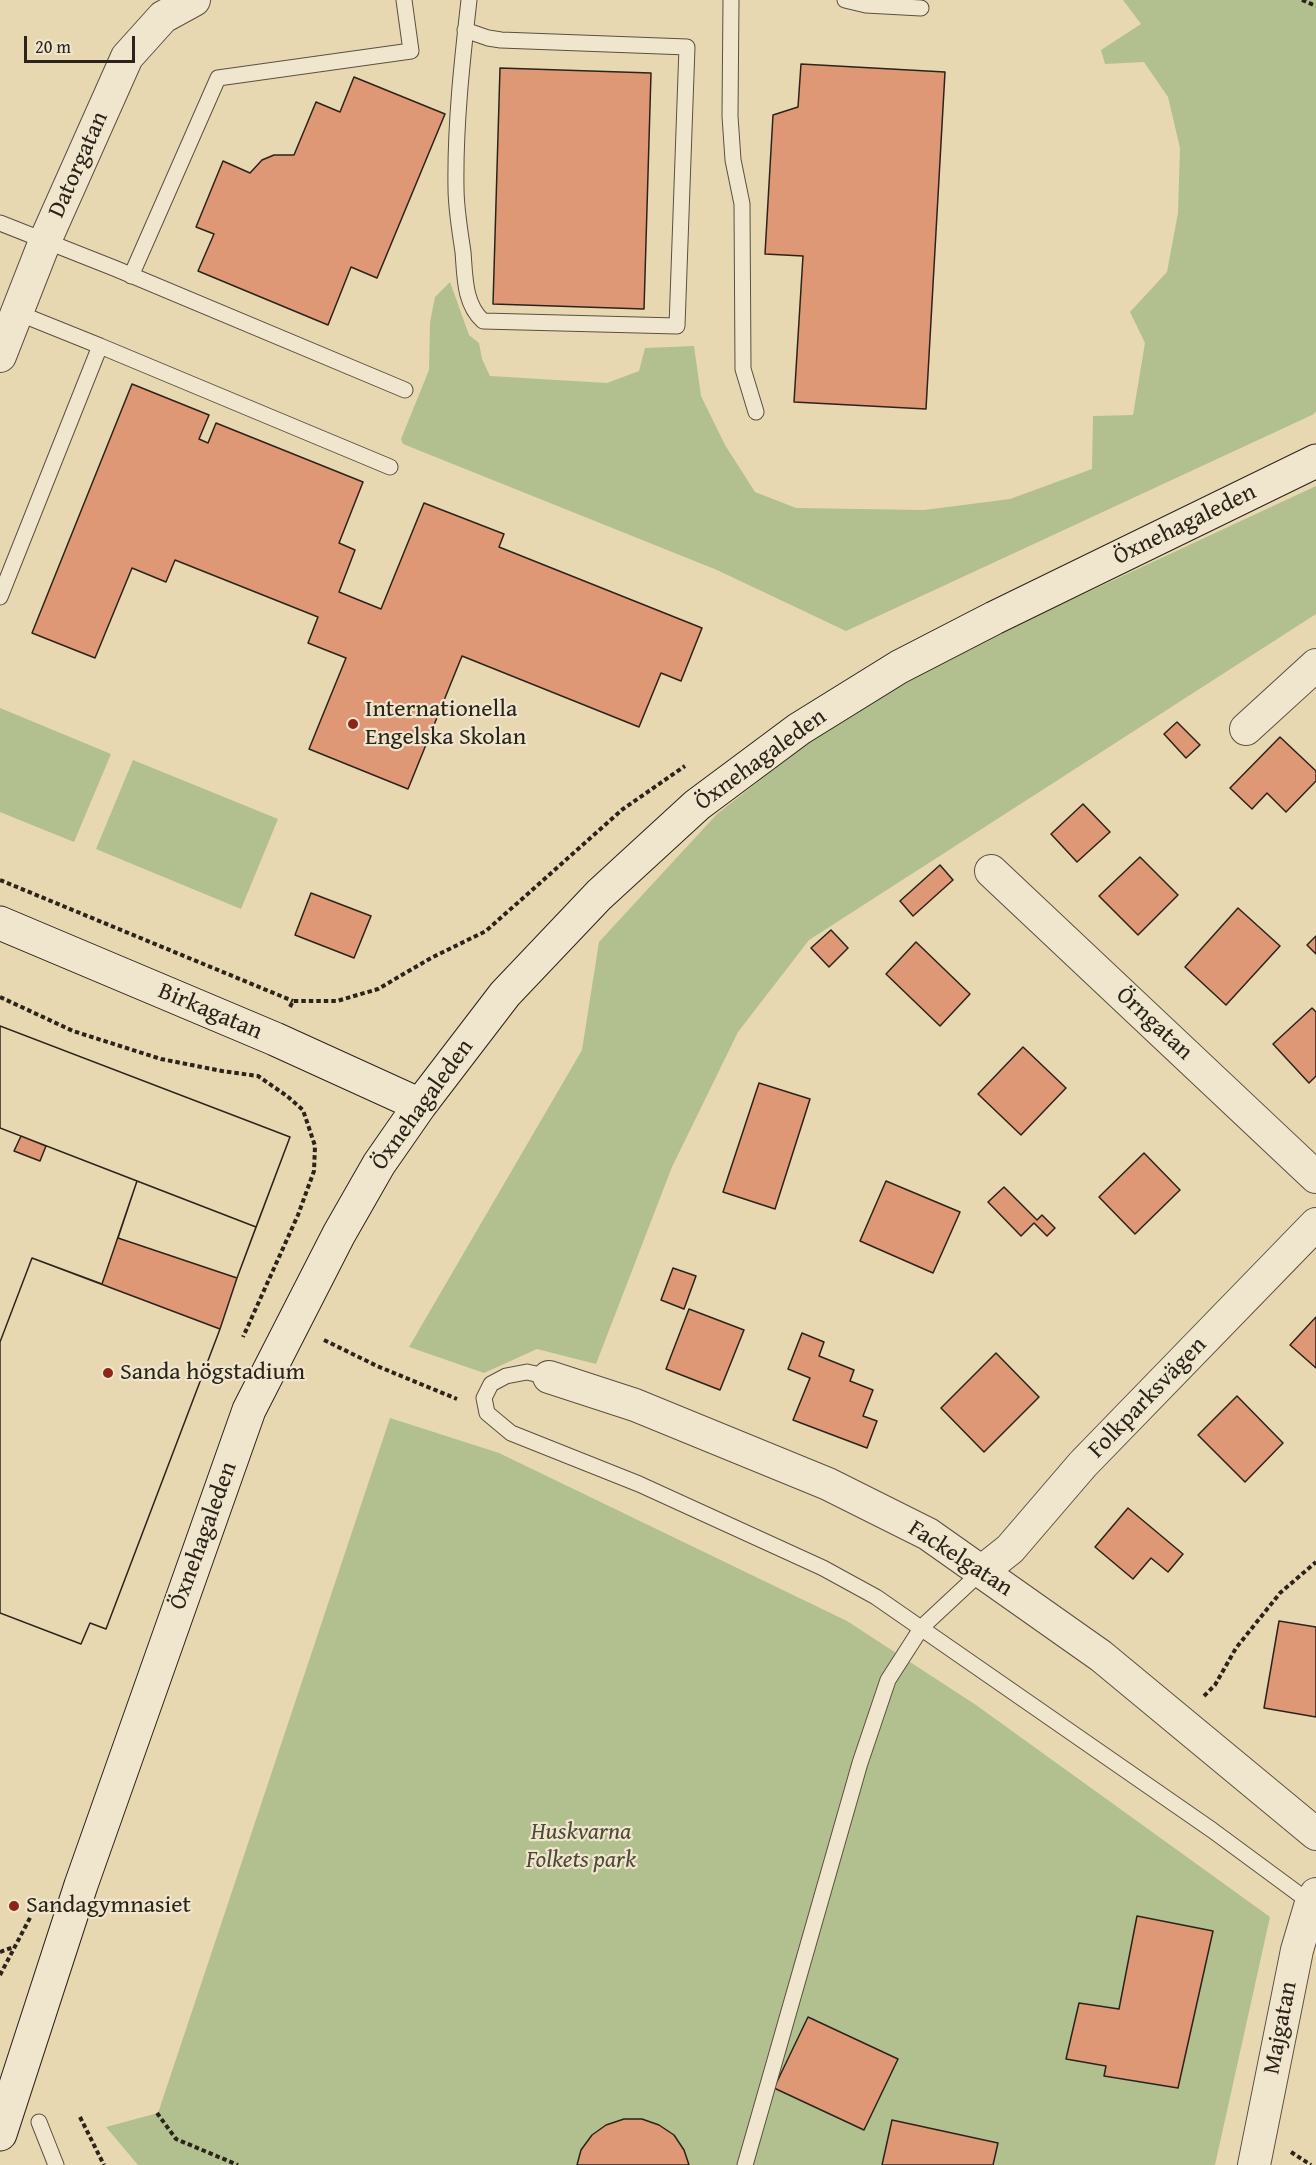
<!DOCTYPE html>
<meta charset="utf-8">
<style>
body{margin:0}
#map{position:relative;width:1316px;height:2165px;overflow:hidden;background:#e7d8b2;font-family:"Gentium Book Plus",serif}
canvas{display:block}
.scale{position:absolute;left:24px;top:36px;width:111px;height:27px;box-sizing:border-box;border:3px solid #2c231a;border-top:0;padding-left:8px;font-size:18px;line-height:21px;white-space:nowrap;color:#2c231a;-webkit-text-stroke:4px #efe6cd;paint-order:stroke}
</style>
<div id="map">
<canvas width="1316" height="2165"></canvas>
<div class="scale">20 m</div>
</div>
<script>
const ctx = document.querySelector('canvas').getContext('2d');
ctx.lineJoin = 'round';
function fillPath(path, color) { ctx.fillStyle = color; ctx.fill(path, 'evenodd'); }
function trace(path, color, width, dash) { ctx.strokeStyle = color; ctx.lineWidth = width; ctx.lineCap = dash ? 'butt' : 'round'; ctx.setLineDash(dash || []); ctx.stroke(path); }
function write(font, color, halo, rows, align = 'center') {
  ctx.font = font + ' "Gentium Book Plus",serif'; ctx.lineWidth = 4.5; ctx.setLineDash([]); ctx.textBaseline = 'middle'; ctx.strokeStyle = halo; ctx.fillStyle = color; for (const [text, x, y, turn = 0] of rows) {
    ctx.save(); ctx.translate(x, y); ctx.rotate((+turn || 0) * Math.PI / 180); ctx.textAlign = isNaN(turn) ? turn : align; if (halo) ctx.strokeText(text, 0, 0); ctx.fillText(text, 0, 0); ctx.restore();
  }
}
fillPath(new Path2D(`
 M1123,0h193v412l-4,3 -466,216 -129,-61 -314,-126 -2,-5 28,-69 1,-48 5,-25 15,-15 19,53 10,8 3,16 8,17 117,7 32,-12 6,-23 49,-2 7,50 24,49 30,47 41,16 128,2 86,-11 82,-30 1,-53 40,-1 12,-72 -15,-31 37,-40 11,-59 2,-65 -12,-51 -24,-35 -39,2 -4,-14 40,-26z
 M1316,486v128l-507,326 -71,92 -66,135 -76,197 -59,-15 -53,24 -75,-26 173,-297 17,-108 118,-128 93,-73 100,-63 90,-45z
 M0,708l111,46 -37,88 -74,-30z
 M133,760l145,59 -37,90 -145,-60z
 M390,1418l109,35 348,168 129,84 294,212 -55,248h-1077l-32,-38 52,-14z`), '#b2bf8f');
const building = new Path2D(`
 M801,64l144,8 -19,337 -132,-7 9,-146 -38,-2 8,-139 25,-8z
 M500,68l151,5 -7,236 -151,-5z
 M354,77l91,37 -68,164 -26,-11 -23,58 -130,-54 16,-37 -18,-7 27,-66 27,12 12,-13 12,-5h20l22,-53 24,10z
 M132,384l77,31 -10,24 9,4 8,-20 147,59 -24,61 16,7 -16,42 42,17 43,-106 80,31 -5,13 203,81 -21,53 -20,-8 -22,54 -177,-71 -54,133 -99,-40 37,-91 -38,-15 10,-26 -143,-57 -9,22 -34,-14 -37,90 -63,-25z
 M1177,722l23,23 -14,13 -22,-24z
 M1280,737l36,34v10l-30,31 -19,-19 -15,16 -22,-21z
 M1083,804l27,28 -33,30 -26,-28z
 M1140,857l38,38 -40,40 -39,-39z
 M940,865l13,15 -40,36 -13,-15z
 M311,893l60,23 -17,42 -59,-23z
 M1238,908l42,38 -54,59 -41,-38z
 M831,930l17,18 -19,19 -18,-19z
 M1316,936v18l-9,-9z
 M916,942l54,52 -30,32 -54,-52z
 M1312,1008l4,4v64l-7,7 -36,-39z
 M0,1026l290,111 -53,141 -17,51 -114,300 -16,-6 -9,21 -81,-31v-271l32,-84 70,26 35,-103 -137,-53z
 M0,1026l290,111 -34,90 -256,-99z
 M1023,1047l43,41 -45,47 -43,-41z
 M759,1083l51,16 -35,110 -52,-17z
 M21,1136l25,10 -6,15 -26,-10z
 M1144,1153l36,37 -45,44 -36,-37z
 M137,1181l119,46 -19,51 -119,-40z
 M886,1181l74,31 -27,61 -73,-32z
 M1004,1187l33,33 5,-5 13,13 -8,8 -13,-13 -13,13 -33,-34z
 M32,1258l188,71 -114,300 -16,-6 -9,21 -81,-31v-271z
 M673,1268l23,8 -12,33 -23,-9z
 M689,1309l55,21 -24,60 -54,-21z
 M1316,1317v51l-26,-23z
 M802,1333l22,9 -5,14 35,14 -4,11 23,9 -10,26 14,5 -10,27 -74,-28 17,-42 -22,-9z
 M996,1353l43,44 -55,55 -43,-44z
 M1237,1396l46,47 -38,39 -47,-47z
 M1128,1508l55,46 -15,18 -17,-14 -18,21 -38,-32z
 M1279,1621l37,6v90l-52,-9z
 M1137,1916l76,15 -35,157 -74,-12 2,-10 -40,-7 13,-56 40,6z
 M808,2017l90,42 -34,71 -90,-42z
 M624,2119h18l17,6 15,10 10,15 5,15h-112l4,-15 11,-15 14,-10z
 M892,2120l106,23 -5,22h-111z`);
fillPath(building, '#de9876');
trace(building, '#2c231a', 1.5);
const lane = new Path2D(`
 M731,0l-1,116 3,44 9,44 1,165 13,43
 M845,0l21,5 55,3
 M465,30l23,8 13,2 186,7 -10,279 -194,-5c-19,-17 -18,-45 -20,-69 -3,-21 -7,-43 -7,-64 -1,-63 6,-126 13,-188
 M0,223l114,45 291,122
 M131,276l87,-198 193,-27 -7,-51
 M100,346l290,121
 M0,597l100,-251 -82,-33
 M549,1377l-22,-5 -21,4 -15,8 -7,14 3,15 24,20 128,51 184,84 53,29 336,233 99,73
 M39,2122l17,43
 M745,2165l115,-402 28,-83 34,-53 59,-55`);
const street = new Path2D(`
 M0,356l45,-115 82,-184 36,-40 31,-17
 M1246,729l70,-64
 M991,871l325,306
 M549,1377l86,28 193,79 100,50 173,122 215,178
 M981,1572l29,-23 73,-85 233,-240
 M1254,2165l43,-215 14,-47 5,-9`);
const secondary = new Path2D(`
 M0,923l275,116 145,66
 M0,2134l81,-249 168,-475 90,-176 40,-70 41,-59 85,-111 94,-99 98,-90 102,-76 100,-62 95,-49 322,-157`);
trace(lane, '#5b5040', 17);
trace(street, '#5b5040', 34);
trace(secondary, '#2c231a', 35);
trace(new Path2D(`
 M1302,0l14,6
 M0,880l293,121
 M0,997l73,34 88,28 61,12 36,5 29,20 16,14 12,36 -1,25 -16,44 -55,122
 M290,1007l3,-6h44l41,-12 53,-31 55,-27 137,-122 62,-43
 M324,1340l53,26 80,33
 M1204,1696l11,-11 21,-37 44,-55 36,-31
 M0,1952l14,-5
 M0,1975l31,-59
 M157,2113l19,26 62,26
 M80,2117l24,48
 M1291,2152l20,13`), '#2c231a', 4, [4.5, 3]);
trace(lane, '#efe6cd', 15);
trace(street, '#efe6cd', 32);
trace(secondary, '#efe6cd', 33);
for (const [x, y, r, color] of [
 [353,724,6,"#8f2418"],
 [108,1373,6,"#8f2418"],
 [14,1906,6,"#8f2418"]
]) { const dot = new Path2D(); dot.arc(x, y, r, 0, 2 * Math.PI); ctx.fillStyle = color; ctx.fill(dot); trace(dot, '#efe6cd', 2); }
write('24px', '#2c231a', '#efe6cd', [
 ["Datorgatan",79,165,-66],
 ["Öxnehagaleden",1185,525,-26],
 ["Öxnehagaleden",761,760,-36],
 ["Birkagatan",210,1012,23],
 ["Örngatan",1154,1024,43],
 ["Öxnehagaleden",423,1105,-54],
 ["Folkparksvägen",1148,1398,-46],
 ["Öxnehagaleden",204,1536,-70],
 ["Fackelgatan",960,1559,33],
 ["Majgatan",1281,2028,-79]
]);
write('24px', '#2c231a', '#efe6cd', [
 ["Internationella",365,710],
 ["Engelska Skolan",365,738],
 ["Sanda högstadium",120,1373],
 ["Sandagymnasiet",26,1906]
], 'left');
write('italic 24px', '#4e4a37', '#efe6cd', [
 ["Huskvarna",581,1833],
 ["Folkets park",581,1861]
]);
</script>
